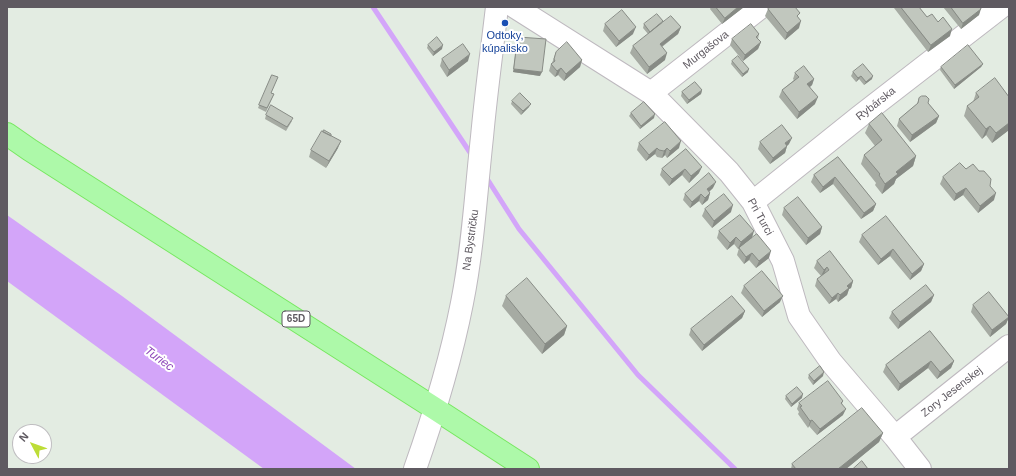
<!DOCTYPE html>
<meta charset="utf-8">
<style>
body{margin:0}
#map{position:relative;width:1016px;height:476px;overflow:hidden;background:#e3ece2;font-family:Helvetica,sans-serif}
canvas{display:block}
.frame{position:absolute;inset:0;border:8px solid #5f5a61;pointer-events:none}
.north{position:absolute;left:12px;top:424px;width:40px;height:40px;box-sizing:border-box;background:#fff;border:1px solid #bfbdc0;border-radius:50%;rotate:311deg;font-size:11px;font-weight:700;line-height:16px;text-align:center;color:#5f5a61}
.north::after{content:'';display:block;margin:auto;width:14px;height:18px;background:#bddd37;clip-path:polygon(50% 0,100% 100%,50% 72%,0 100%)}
</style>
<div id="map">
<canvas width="1016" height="476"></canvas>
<div class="frame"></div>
<div class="north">N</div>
</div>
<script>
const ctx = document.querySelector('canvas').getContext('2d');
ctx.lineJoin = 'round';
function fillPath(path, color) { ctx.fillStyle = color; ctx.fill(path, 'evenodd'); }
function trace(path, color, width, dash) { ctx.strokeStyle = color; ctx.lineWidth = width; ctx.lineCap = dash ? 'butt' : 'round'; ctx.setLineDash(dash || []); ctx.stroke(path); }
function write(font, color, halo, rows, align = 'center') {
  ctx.font = font + ' Helvetica,sans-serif'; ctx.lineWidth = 4; ctx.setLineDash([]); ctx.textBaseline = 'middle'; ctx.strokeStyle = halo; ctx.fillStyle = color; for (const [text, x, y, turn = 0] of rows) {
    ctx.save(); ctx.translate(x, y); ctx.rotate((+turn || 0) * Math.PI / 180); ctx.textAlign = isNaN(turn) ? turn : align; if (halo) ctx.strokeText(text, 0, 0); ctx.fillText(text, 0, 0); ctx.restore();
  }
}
fillPath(new Path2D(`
 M7,215l115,81 234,173h-92l-257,-188z`), '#d3a5f9');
trace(new Path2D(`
 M373,7l100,150
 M486,177l33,52 119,146 97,94`), '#d3a5f9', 5);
const minor = new Path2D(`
 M515,7l136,86 78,79 24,30 30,59 16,55 32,46 64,75 25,32
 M651,93l110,-86
 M753,202l106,-85 142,-110
 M895,437l114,-91
 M415,469c19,-54 36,-110 47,-166 11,-55 14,-111 20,-166 4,-44 10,-87 15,-130`);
const major = new Path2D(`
 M7,134l23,16 404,258 94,61`);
trace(minor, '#beb9bf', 24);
trace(major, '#76e75f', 24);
trace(minor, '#fff', 22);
trace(major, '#adf9a9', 22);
fillPath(new Path2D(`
 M711,7h33l-22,17 -12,-15z
 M894,7h25l8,10 11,5 12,14 -22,16 -34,-44z
 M943,7h37l-1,8 -18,14z
 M768,9l31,9v10l-14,12 -20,-24z
 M662,23l19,4 -3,7 -16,13 3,13 -18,14 -17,-21 3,-7 15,-12 -5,-6 1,-4z
 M605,24l28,10 -17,13 -13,-16z
 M759,34l-1,5 3,3 -3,7 -15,12 -13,-16 2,-6z
 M518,37l22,39 -27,-4 4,-32z
 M428,45l14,4 -9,7 -6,-8z
 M556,52l26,8 -2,7 -16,14 -6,-6 -3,2 -6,-6 2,-7 1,-1z
 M442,59l26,2 -21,16 -7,-11z
 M732,61l16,11 -6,5 -11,-13z
 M983,64l-2,3 -27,22 -14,-19 1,-3z
 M853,72l19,7 -8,6 -5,-6 -3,3 -5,-6z
 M795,73l19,6 -2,6 -2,2 5,17 -18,15 -18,-22 3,-7 12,-10 -1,-1z
 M272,75l-1,18 3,1 -8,18 -8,-4z
 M702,90l-1,4 -14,10 -6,-8 1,-4z
 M976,93l33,4v33l-17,13 -6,-8 -4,4 -18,-23 3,-10 6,-4z
 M919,98l9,5 11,13 -3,7 -26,19 -13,-16 2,-7 18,-15z
 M512,101l17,6 -8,8 -10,-11z
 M631,113l23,5 -14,11 -11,-13z
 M266,115l26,6 -6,10 -21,-12z
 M869,124l47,32 -3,10 -17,13 -2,5 -12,10 -7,-9 1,-2 -15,-19 3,-9 11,-9 -10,-13z
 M331,136l7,12 -12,20 -17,-11 2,-7z
 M760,142l29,2 -2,2 -2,7 -15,11 -12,-15z
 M639,143l40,5 -12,10 -2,-3 -3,3 -5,-1 -2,-3 -9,7 -9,-11z
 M686,149l13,24 -10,10 -7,-8 -13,11 -9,-11 2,-6z
 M838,157l38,47 -3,7 -12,8 -28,-35 -13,9 -9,-11 3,-7z
 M966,169l24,17 4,14 -16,13 -15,-18 -9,6 -14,-17 3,-7z
 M713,188l-4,4 1,1 -2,7 -6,5 -3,-4 -9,7 -7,-8 2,-6z
 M784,208l38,19 -2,7 -14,11 -24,-30z
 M705,209l26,3 -19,16 -10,-12z
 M719,231l33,7 17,20 -13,10 -7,-8 -5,4 -7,-9 2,-7 -1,1 -4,-5 -7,6 -10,-12z
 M862,235l62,29 -3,7 -11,9 -20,-24 -12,9 -19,-23z
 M817,261l36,20 -2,7 -2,1 -2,6 -9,7 -2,-3 -7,5 -14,-18 2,-7 4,-3 -7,-8z
 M744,286l36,16 -18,15 -21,-24z
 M934,295l-3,7 -33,27 -9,-11 3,-6z
 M506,296l61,30 -3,9 -22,19 -40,-48z
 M973,305l36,12 -3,7 -16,13 -19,-25z
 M745,311l-3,7 -40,33 -13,-16 2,-6z
 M930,331l24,30 -3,7 -14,11 -9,-11 -30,23 -15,-19 3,-7z
 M809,375l14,1 -10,9 -5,-7z
 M786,396l16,2 -11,9 -6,-8z
 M843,401l-1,3 1,11 -26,20 -8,-9 -1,2 -10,-14 1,-2 -2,-3 2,-6z
 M883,433l-4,9 -33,27h-55l1,-5z`), '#a6aba3');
fillPath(new Path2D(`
 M738,7h6l-22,17 3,-6z
 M981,9l-2,6 -18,14 2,-6z
 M801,21l-2,7 -14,12 2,-7z
 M636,27l-3,7 -17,13 3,-6z
 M681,27l-3,7 -21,16 3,-6z
 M952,29l-2,7 -22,16 3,-7z
 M761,42l-3,7 -15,12 2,-6z
 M443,45l-1,4 -9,7 1,-4z
 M667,53l-2,7 -18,14 2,-7z
 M470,54l-2,7 -21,16 2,-7z
 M582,60l-2,7 -16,14 2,-7z
 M983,64l-2,3 -27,22 1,-4z
 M561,68l-3,7 -3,2 2,-6z
 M514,69l28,3 -2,4 -27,-4z
 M749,69l-1,3 -6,5 1,-3z
 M861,76l-2,3 -3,3 2,-4z
 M873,76l-1,3 -8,6 2,-3z
 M814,79l-2,6 -7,6 2,-7z
 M702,90l-1,4 -14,10 2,-4z
 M818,97l-3,7 -18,15 2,-7z
 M531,104l-2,3 -8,8 2,-4z
 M655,114l-1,4 -14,11 1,-3z
 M939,116l-3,7 -26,19 2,-7z
 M1009,123v7l-17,13 4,-10z
 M990,126l-4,9 -4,4 4,-10z
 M792,138l-3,6 -7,6 3,-7z
 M341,141l-3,7 -12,20 3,-7z
 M681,141l-2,7 -12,10 3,-7z
 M787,146l-2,7 -15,11 3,-6z
 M657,148l-2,6 -9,7 3,-6z
 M667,148l-2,7 -3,3 2,-7z
 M916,156l-3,10 -17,13 -2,5 -12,10 3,-10 11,-12z
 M702,167l-3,6 -10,10 2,-7z
 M685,169l-3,6 -13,11 3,-7z
 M835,177l-2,7 -13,9 3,-6z
 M716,182l-3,6 -9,8 3,-7z
 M966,188l-3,7 -9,6 2,-7z
 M710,193l-2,7 -6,5 3,-7z
 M996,193l-2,7 -16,13 2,-7z
 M701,194l-2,7 -9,7 2,-6z
 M876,204l-3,7 -12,8 3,-6z
 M733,205l-2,7 -19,16 2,-7z
 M822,227l-2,7 -14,11 2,-7z
 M754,231l-2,7 -14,11 3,-7z
 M736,237l-2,7 -7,6 3,-7z
 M893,249l-3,7 -12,9 3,-6z
 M771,251l-2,7 -13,10 3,-7z
 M752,253l-3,7 -5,4 2,-7z
 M924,264l-3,7 -11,9 2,-6z
 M827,267l-3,7 -3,2 3,-6z
 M853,281l-2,7 -2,1 -2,6 -9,7 2,-7 7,-9z
 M838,293l-2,6 -7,5 3,-6z
 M934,295l-3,7 -33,27 2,-7z
 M783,296l-3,6 -18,15 2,-6z
 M745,311l-3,7 -40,33 2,-6z
 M1009,317l-3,7 -16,13 2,-7z
 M567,326l-3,9 -22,19 3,-10z
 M931,361l-3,7 -30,23 2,-7z
 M954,361l-3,7 -14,11 3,-7z
 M824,372l-1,4 -10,9 1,-4z
 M803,394l-1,4 -11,9 1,-3z
 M846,409l-3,6 -26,20 3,-6z
 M812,420l-4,8 2,-7z
 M883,433l-4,9 -33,27h-8z`), '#878b85');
const building = new Path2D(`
 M716,7h22l-13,11z
 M771,7h24l5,6 -3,3 4,5 -14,12 -19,-24z
 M901,7h18l8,10 5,-3 6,8 5,-5 9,12 -21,16z
 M951,7h29l1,2 -18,14z
 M622,10l14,17 -17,14 -14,-17z
 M657,14l6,7 -13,11 -6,-8z
 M671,16l10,11 -21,17 7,9 -18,14 -16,-21z
 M751,24l8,10 -3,3 5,5 -16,13 -13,-16z
 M437,37l6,8 -9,7 -6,-7z
 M518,37l28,2 -4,33 -28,-3z
 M567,42l15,18 -16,14 -5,-6 -4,3 -6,-7 4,-3 -1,-2 2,-7z
 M463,44l7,10 -21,16 -7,-11z
 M968,45l15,19 -28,21 -14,-18z
 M738,56l11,13 -6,5 -11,-13z
 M863,64l10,12 -7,6 -5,-6 -3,2 -5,-6z
 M804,66l10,13 -7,5 11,13 -19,15 -17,-22 17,-13 -4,-4z
 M272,75l6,2 -7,16 3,1 -7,14 -8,-3z
 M995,78l14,19v26l-13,10 -6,-7 -4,3 -19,-23 12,-9 -3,-4z
 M695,82l7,8 -13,10 -7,-8z
 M520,93l11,11 -8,7 -11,-10z
 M922,96h4l3,3 -1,4 11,13 -27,19 -13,-16 19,-16 1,-5z
 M644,102l11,12 -14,12 -10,-13z
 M271,105l22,13 -6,9 -21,-12z
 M882,113l34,43 -20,16 2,2 -13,10 -6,-9 1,-1 -16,-19 18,-15 -13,-16z
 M665,122l16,19 -11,10 -3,-3 -3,3 -5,-1 -2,-2 -8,7 -10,-12z
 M782,125l10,13 -7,5 2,3 -14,12 -13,-16z
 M324,130l7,4v2l-8,-4z
 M322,131l19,10 -12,20 -18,-11z
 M686,149l16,18 -11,9 -6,-7 -13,10 -10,-10z
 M838,157l38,47 -12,9 -29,-36 -12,10 -9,-12z
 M960,163l6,6 7,-5 6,7h5l7,8 -1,7 6,7 -16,13 -14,-18 -10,6 -13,-17z
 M709,173l7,9 -9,7 3,4 -5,5 -4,-4 -9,8 -7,-8z
 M724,194l9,11 -19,16 -9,-12z
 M798,197l24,30 -14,11 -24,-30z
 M740,215l14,16 -13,11 -5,-5 -6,6 -11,-12z
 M886,216l38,48 -12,10 -19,-25 -12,10 -19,-24z
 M757,234l14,17 -12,10 -7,-8 -6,4 -7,-9z
 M830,251l23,30 -6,5 2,2 -9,7 -2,-2 -6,5 -15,-19 12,-9 -2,-3 -3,3 -7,-9z
 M762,271l21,25 -19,15 -20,-25z
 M527,278l40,48 -22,18 -39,-48z
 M926,285l8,10 -34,27 -8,-10z
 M989,292l20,25 -17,13 -19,-25z
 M732,296l13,15 -41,34 -13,-16z
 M930,331l24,30 -14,11 -9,-11 -31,23 -14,-19z
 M820,366l4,6 -10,9 -5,-6z
 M828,381l15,20 -2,2 5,6 -26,20 -8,-9 -2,1 -10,-14 2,-1 -3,-3z
 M797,387l6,7 -11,10 -6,-8z
 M862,408l21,25 -45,36h-42l-4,-5z
 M862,461l6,8h-15z`);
fillPath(building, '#c1c7be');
trace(building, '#878b85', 1);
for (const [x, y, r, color] of [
 [505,23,4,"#1a4fb4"]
]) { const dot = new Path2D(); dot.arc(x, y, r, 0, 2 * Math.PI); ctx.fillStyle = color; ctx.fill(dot); trace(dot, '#fff', 1.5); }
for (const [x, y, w] of [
 [296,319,28]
]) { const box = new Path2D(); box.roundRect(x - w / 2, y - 8, w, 16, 3); ctx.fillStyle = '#fff'; ctx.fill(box); trace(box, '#5f5a61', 1); }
write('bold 10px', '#5f5a61', null, [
 ["65D",296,319]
]);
write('11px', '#164399', '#fff', [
 ["Odtoky,",505,36],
 ["kúpalisko",505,49]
]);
write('11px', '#5f5a61', '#fff', [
 ["Murgašova",706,50,-38],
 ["Rybárska",876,104,-38],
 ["Pri Turci",760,217,61],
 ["Na Bystričku",471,240,-82],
 ["Zory Jesenskej",952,392,-38]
]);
write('italic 12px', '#904aba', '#fff', [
 ["Turiec",159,359,36]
]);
</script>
